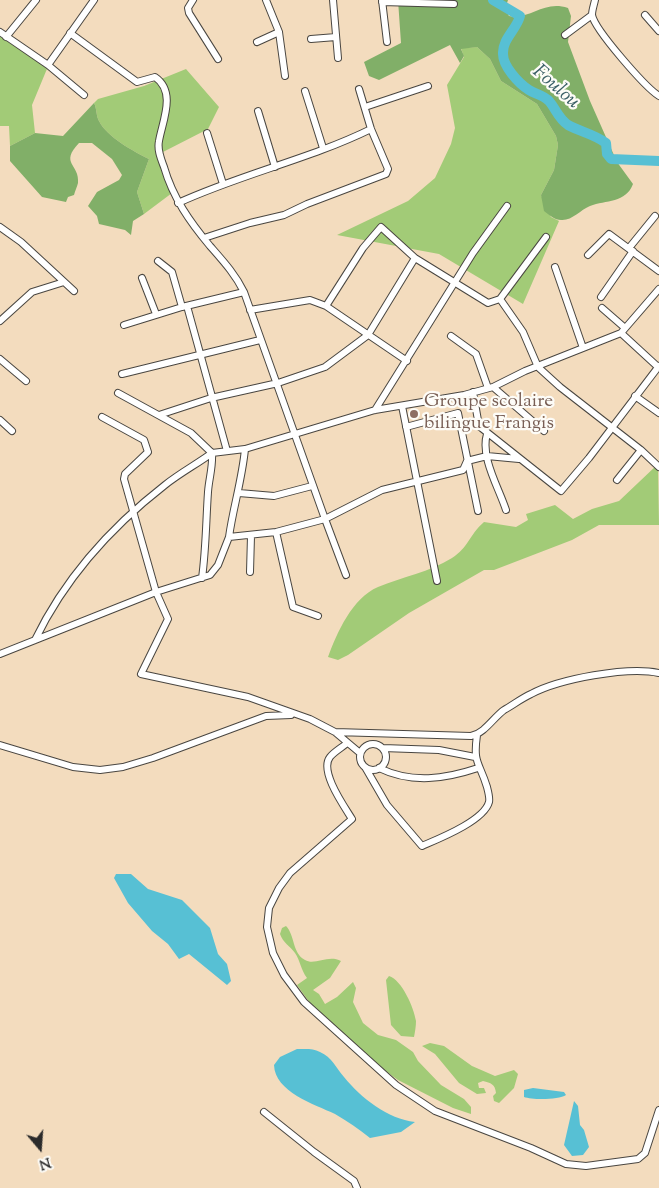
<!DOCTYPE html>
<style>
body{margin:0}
#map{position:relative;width:659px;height:1188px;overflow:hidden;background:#f3dcbe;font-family:"Sorts Mill Goudy",serif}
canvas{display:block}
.north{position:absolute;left:15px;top:1123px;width:50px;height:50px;-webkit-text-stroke:4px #fdfcf7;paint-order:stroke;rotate:162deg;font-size:14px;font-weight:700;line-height:20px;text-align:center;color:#2b2b2b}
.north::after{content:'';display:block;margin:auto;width:18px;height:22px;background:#2b2b2b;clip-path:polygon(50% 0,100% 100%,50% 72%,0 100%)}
</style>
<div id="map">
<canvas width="659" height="1188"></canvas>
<div class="north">N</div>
</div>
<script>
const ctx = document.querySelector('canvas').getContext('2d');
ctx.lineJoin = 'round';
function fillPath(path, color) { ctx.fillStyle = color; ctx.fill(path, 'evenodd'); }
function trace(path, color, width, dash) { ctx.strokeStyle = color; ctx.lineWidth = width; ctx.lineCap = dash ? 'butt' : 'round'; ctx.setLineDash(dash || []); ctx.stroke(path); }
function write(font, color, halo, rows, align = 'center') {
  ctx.font = font + ' "Sorts Mill Goudy",serif'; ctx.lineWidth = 4.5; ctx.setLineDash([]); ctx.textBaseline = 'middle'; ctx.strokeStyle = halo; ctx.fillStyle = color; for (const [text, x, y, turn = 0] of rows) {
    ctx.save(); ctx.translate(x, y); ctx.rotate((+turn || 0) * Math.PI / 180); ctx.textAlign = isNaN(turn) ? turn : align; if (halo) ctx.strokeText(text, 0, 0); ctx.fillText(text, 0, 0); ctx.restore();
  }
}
fillPath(new Path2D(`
 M0,28l49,36 -17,41 3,28 -25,13 -1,-20h-9z
 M477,47l13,12 11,22 36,23 19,32 2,9 -4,25 -13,25 10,22 8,4 -36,83 -84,-50 -102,-19 71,-34 27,-23 16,-34 4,-16 -8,-43 17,-28 -3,-9z
 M186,69l33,38 -11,22 -45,23 9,41 -28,21 -7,-22 12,-33c-16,-8 -42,-22 -50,-38 -3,-5 -2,-12 -5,-18l4,-4 46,-13z
 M658,464l1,61h-60l-27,15 -78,30h-10l-75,43 -61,42 -10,5 -10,-3c9,-24 24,-59 50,-70 24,-10 52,-15 74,-29 17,-11 17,-23 32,-36l32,5 12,-7 -2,-6 29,-9 18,14 19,-10 27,-8z
 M286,926c9,9 6,27 19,34 10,6 23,-6 36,1l-11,17 -17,12 6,4 6,10 12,-7 16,-15 3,6 -3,14 10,21 15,12 18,5 17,12 5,9 23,24 23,14 7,8v7l-18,-6 -55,-28 -40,-29 -43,-41 -18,-25 10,-7c-6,-8 -7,-18 -12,-25 -5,-7 -12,-10 -15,-19l2,-6z
 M389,976c13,4 25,32 27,45 0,5 -1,11 -2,16l-13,-1 -10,-11 -5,-45z
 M430,1043l14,3 28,20 23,10 19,-6 4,4 -4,14 -15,15 -5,-2 -1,-5 3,-3c-1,-9 -5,-10 -13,-12l-5,2 1,5h5l2,5 -9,1 -18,-11 -24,-29 -13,-8z`), '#a2cb77');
fillPath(new Path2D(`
 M398,0h110l-3,9 4,7c22,4 34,-16 59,-8l3,8 -3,26 22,59 27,61 16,22c-7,19 -27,16 -43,22 -10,4 -18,15 -29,14 -6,0 -12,-5 -17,-9l-3,-16 13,-25 4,-25 -2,-9 -19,-32 -36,-23 -11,-22 -13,-12 -16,2 3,7 -4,7 -10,-18 -71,35 -10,-4 -5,-14 37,-19z
 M94,103c3,6 2,13 5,18 8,16 34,30 50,38l-12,33 7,22 -11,7 -2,14 -6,-5 -26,-6 -2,-8 -9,-10 9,-14 22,-12 3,-5 -10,-16 -20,-16h-13c-20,21 1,21 -1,40 -1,4 -3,8 -4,12l-6,2 -2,5 -24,-5 -32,-36v-15l25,-13 28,3z`), '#81af68');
fillPath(new Path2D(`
 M116,874h15l17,15 34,11 28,28 8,26 9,10 4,17 -4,4 -38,-31 -10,5 -11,-15 -16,-13 -24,-28 -14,-25z
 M297,1049c8,0 16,-1 23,3 12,5 16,16 24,25 17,21 44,42 71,45l-14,10 -31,6c-11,-9 -23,-17 -35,-24 -21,-10 -60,-22 -61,-49l6,-8z
 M533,1088l31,4 2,3c-7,5 -34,5 -42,2v-7z
 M574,1101l4,5 2,19 4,5 5,17 -6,8 -11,1 -8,-11z`), '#57c0d4');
trace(new Path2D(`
 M493,0l27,16c-3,13 -18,23 -17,38 0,12 15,29 26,36 6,4 15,5 20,11 7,8 9,17 19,24 13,7 26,9 38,18l1,11 4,5 48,2`), '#57c0d4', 10);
const minor = new Path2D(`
 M193,0l-5,8 1,5 29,46
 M333,0l5,58
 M382,0l5,42
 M595,0c-1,5 -3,10 -3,15 3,15 53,72 67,81
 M382,2l72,2
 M645,15l14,16
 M0,32l48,33 36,30
 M279,32l6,44
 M70,33l67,49 18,-5c22,15 7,45 4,64 -2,9 2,18 5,26 9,31 26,55 46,79 14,16 25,28 34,46l81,227 57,-29 81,-20 4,-9 20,-5 32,3
 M565,35l27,-20
 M6,37l30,-37
 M311,39l25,-2
 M257,42l22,-10 -13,-32
 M48,65l46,-65
 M305,91l18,57
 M365,107l63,-21
 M258,111l17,56
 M207,133l16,51
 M178,203c63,-29 132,-44 193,-74
 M0,227l21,15 53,49
 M546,237l-46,62 23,33 15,35 22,20 81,63 -24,30
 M204,238l46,-15 34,-8 23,-11 79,-30 2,-5 -17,-40 -12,-40
 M629,248l26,-32
 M588,255l21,-21 50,37
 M158,261l14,11 10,35
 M555,267l28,81
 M142,278l14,36
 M601,297l32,-46
 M187,306l40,145
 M326,306l37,-58 18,-21 34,31 73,45 12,-4
 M602,308l23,20
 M250,310l60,-10 16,6 81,55
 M0,321l32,-29 32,-10
 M124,325l58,-18 62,-15
 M621,333l37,34
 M451,336l25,18 12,34
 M0,359l26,22
 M122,374l138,-34
 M493,387l51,44
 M473,392l6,34 82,65 28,-33 70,-92
 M118,393l73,40 21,20 33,-4 130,-39 89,-15 29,-8 32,-16 96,-38 38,-44
 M635,396l24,17
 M402,406l35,175
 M375,410l98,-157 34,-47
 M159,415l52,-17 67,-15 47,-16 43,-32 47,-77
 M102,417l42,23 4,12 -23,22 -1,5 32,113 54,-17 8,-10 11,-28 47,-5 49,-13 21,56
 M0,420l12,11
 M406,427l52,-14 20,98
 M487,434c-7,23 12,54 19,76
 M641,450l18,17
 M239,493l35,3 38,-10
 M276,532l17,75 25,9
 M229,537c4,-29 13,-57 16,-88
 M250,572l1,-36
 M202,578c4,-29 4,-57 6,-86 1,-14 5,-25 4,-39
 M35,640c30,-62 76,-113 130,-155 15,-12 32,-21 47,-32
 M0,654l156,-62 12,27 -27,55 107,23 62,22 25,13 25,21
 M335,732l136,4c14,-3 22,-18 33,-26 9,-5 18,-12 27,-16 28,-15 97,-28 128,-21
 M346,744c-5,4 -12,8 -16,13 -11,14 14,49 22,62l-62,54 -11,15 -10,20 -2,19 6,26 11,22 20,27 92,83 39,26 96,37 35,16 20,2 52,-7 7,-6 14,-43
 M360 757a13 13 0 1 1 26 0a13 13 0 1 1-26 0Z
 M0,745l73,22 27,3 23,-3 30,-9 113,-42 25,-1
 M383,748l56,2 36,7
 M365,767l22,38 35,41c16,-7 62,-25 67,-44 1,-4 -1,-11 -2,-15 -8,-26 -14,-23 -10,-52
 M379,768c33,16 66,11 99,0
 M264,1112l50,40 40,29 3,7`);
trace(minor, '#494641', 8);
trace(minor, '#fff', 6);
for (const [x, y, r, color] of [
 [414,414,5,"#8d6e63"]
]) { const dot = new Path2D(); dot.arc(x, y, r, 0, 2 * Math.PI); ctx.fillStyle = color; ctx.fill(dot); trace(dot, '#fdfcf7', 2); }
write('19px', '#785e54', '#fdfcf7', [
 ["Groupe scolaire",424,403],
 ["bilingue Frangis",424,425]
], 'left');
write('italic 20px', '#3a5f66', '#fdfcf7', [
 ["Foulou",555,88,41]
]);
</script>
